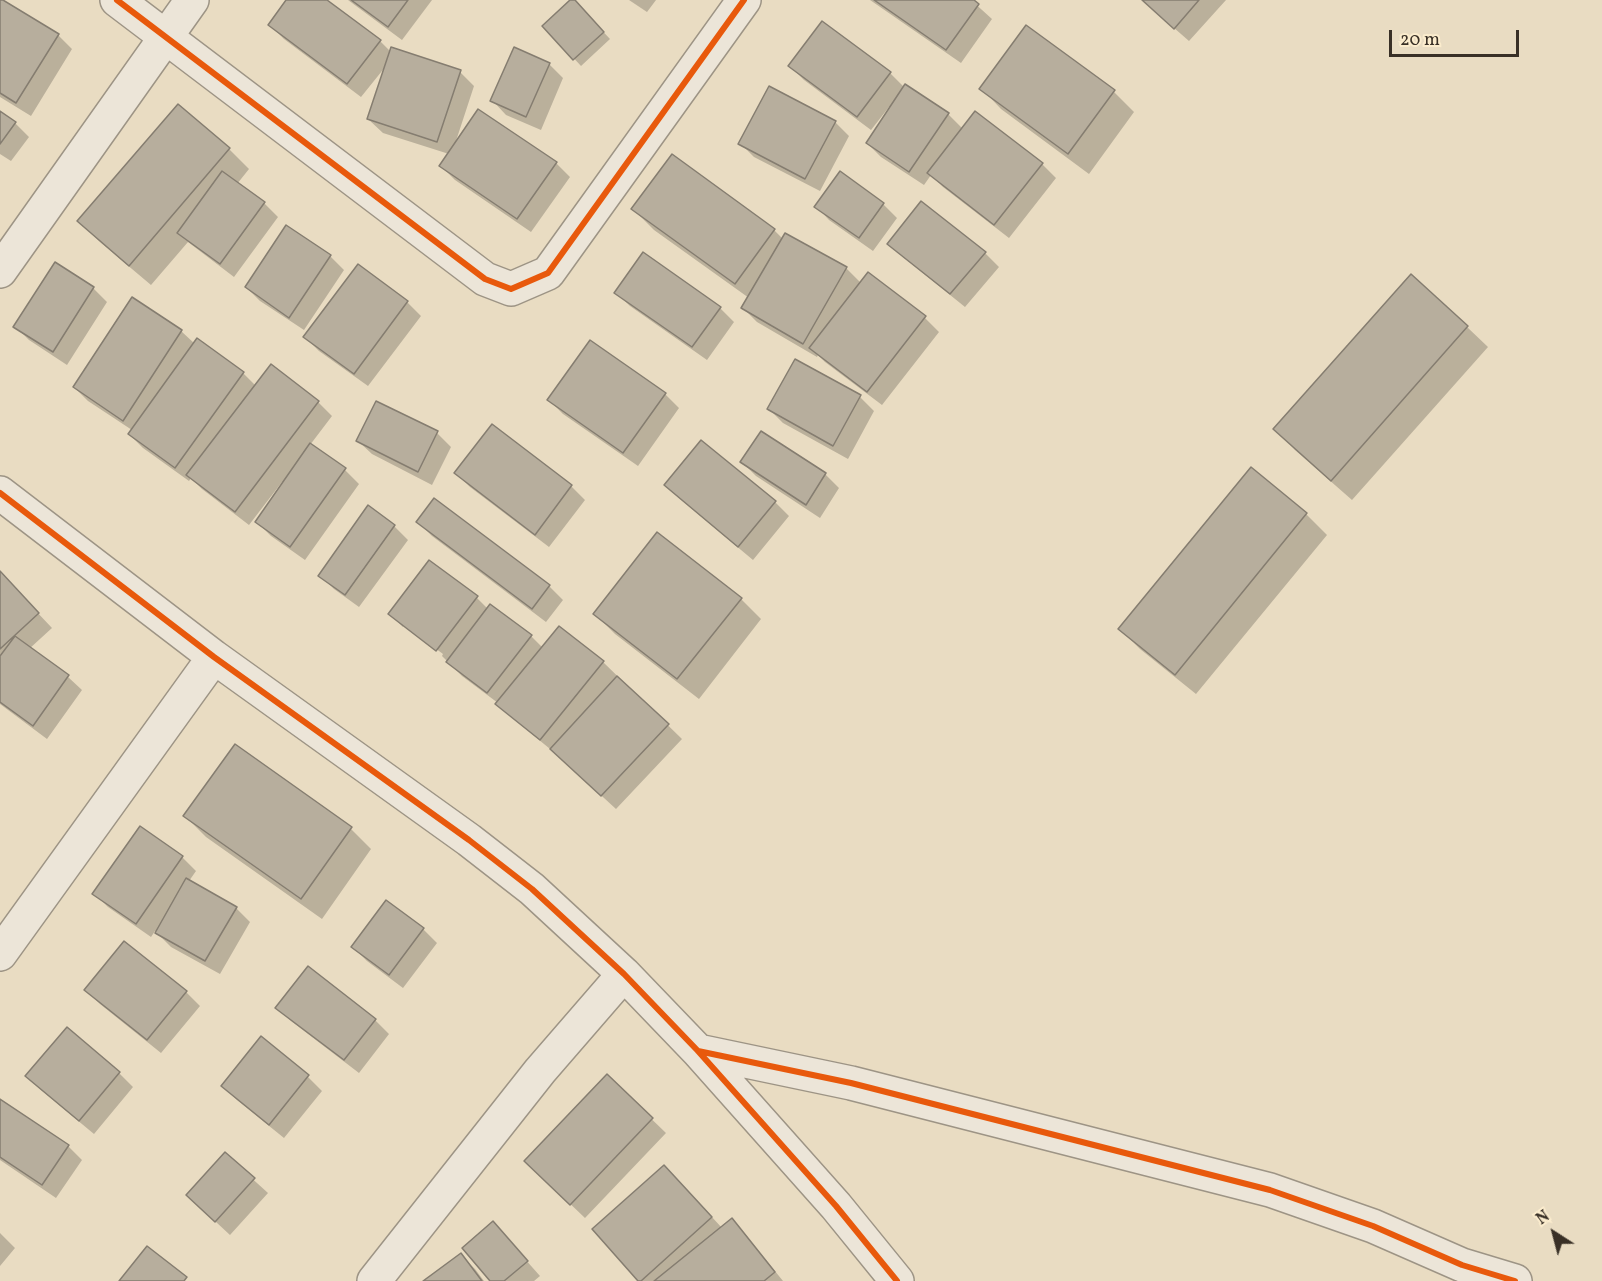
<!DOCTYPE html>
<style>
body{margin:0}
#map{position:relative;width:1602px;height:1281px;overflow:hidden;background:#e9dcc2;font-family:Vollkorn,serif}
canvas{display:block}
.north{position:absolute;left:1524px;top:1203px;width:60px;height:60px;-webkit-text-stroke:4px #fbeccd;paint-order:stroke;rotate:324deg;font-size:16px;font-weight:700;line-height:24px;text-align:center;color:#393026}
.north::after{content:'';display:block;margin:auto;width:21px;height:27px;background:#393026;clip-path:polygon(50% 0,100% 100%,50% 72%,0 100%)}
.scale{position:absolute;left:1389px;top:30px;width:130px;height:27px;box-sizing:border-box;border:3px solid #393026;border-top:0;padding-left:8px;font-size:18px;line-height:21px;white-space:nowrap;color:#393026;-webkit-text-stroke:4px #fbeccd;paint-order:stroke}
</style>
<div id="map">
<canvas width="1602" height="1281"></canvas>
<div class="north">N</div>
<div class="scale">20 m</div>
</div>
<script>
const ctx = document.querySelector('canvas').getContext('2d');
ctx.lineJoin = 'round';
function fillPath(path, color) { ctx.fillStyle = color; ctx.fill(path, 'evenodd'); }
function trace(path, color, width, dash) { ctx.strokeStyle = color; ctx.lineWidth = width; ctx.lineCap = dash ? 'butt' : 'round'; ctx.setLineDash(dash || []); ctx.stroke(path); }
fillPath(new Path2D(`
 M288,0h36l56,41 11,11 69,20 14,14 -19,58 101,19 14,14 -39,55 -76,-52 -14,-14 8,-12 -66,-21 -15,-14 18,-53 -25,31 -77,-58 -14,-14z
 M348,0h84l-30,40z
 M572,0l7,6 31,33 -29,27 -37,-40z
 M629,0h27l-9,12z
 M870,0h101l21,19 -31,44z
 M1142,0h84l-37,41z
 M0,3l58,32 14,14 -41,67 -31,-19z
 M1026,27l88,65 20,20 -45,62 -88,-65 -20,-21z
 M549,64l14,14 -22,52 -35,-15 -14,-15z
 M790,66l100,7 15,15 43,26 15,15 79,35 14,14 -47,60 -66,-51 -12,-12 -7,10 -43,-28 -14,-14 24,-35 -2,-1 -18,23 -67,-50z
 M0,113l15,10 14,14 -18,24 -11,-7z
 M835,122l14,14 -29,55 -66,-34 -14,-14z
 M229,149l20,20 -12,15 27,19 14,14 -44,60 -46,-35 -37,43 -51,-43 -21,-21z
 M672,156l102,74 9,9 63,29 15,15 7,-9 57,44 14,14 -57,73 -57,-43 -7,-7 -1,2 -60,-35 -14,-14 6,-10 -95,-68 -21,-21z
 M883,204l14,14 -24,33 -44,-31 -13,-14z
 M889,244l96,9 14,14 -34,40 -62,-50z
 M643,254l77,54 14,14 -27,38 -77,-54 -14,-13z
 M330,256l14,14 -40,60 -44,-29 -14,-14z
 M93,288l14,14 -40,63 -38,-25 -14,-14z
 M133,299l48,32 14,13 48,29 13,13 62,16 14,14 -22,29 35,25 14,14 -54,76 -34,-24 -14,-14 27,-38 -2,-2 -33,43 -47,-36 -11,-11 -2,3 -46,-33 -14,-14 3,-4 -44,-29 -14,-14z
 M407,302l14,14 -53,70 -49,-35 -14,-14z
 M1467,327l21,20 -136,153 -57,-50 -20,-21z
 M795,361l65,36 14,14 -26,48 -65,-36 -14,-14z
 M665,394l14,14 -41,58 -75,-52 -14,-14z
 M437,433l14,14 -19,38 -60,-31 -14,-13z
 M701,442l74,60 14,14 -36,44 -73,-61 -14,-14z
 M742,462l83,12 14,14 -19,30 -64,-42z
 M1251,469l55,45 21,21 -131,159 -56,-45 -20,-20z
 M456,473l115,13 14,14 -36,47 -79,-60z
 M418,522l131,64 14,14 -17,22 -114,-86z
 M394,526l14,14 -49,67 -25,-18 -14,-14z
 M0,573l52,55 -23,21 39,28 14,13 -35,49 -47,-35z
 M477,598l11,11 43,27 12,12 60,14 79,77 -66,70 -61,-56 -44,-36 -13,-14 -36,-27 -20,-20 1,-2 -40,-30v3l-13,-13z
 M741,599l20,20 -62,80 -84,-65 -20,-20z
 M185,816l166,13 20,20 -49,70 -116,-82z
 M140,828l42,29 14,14 -7,10 47,27 14,14 -30,52 -49,-27 -16,-16 -4,6 -43,-30 -14,-14z
 M423,929l14,14 -34,45 -36,-27 -14,-14z
 M86,990l100,2 14,14 -39,47 -61,-49z
 M277,1007l98,13 14,14 -30,39 -68,-52z
 M67,1029l52,44 14,14 -39,47 -53,-44 -14,-14z
 M261,1039l47,38 14,14 -38,47 -47,-38 -14,-14z
 M607,1076l59,57 -81,85 -45,-43z
 M0,1100l68,46 14,14 -26,38 -56,-38z
 M225,1154l43,39 -38,42 -28,-26z
 M678,1180l44,48 9,-7 14,13 38,47h-143z
 M493,1223l47,53 -6,5h-42z
 M0,1233l15,15 -15,18z
 M461,1255l14,14 9,12h-59z`), '#0003');
const building = new Path2D(`
 M0,0h3l56,34 -43,69 -16,-10z
 M286,0h41l54,40 -34,44 -79,-59z
 M351,0h57l-20,27z
 M570,0h5l29,32 -31,28 -31,-34z
 M874,0h100l5,4 -33,46z
 M1142,0h57l-25,29z
 M822,21l69,51 -34,45 -69,-51z
 M1026,25l89,65 -47,64 -89,-65z
 M391,47l70,23 -24,72 -70,-23z
 M514,47l36,16 -24,54 -36,-16z
 M905,84l44,29 -40,59 -43,-29z
 M769,86l67,35 -31,58 -67,-35z
 M178,104l52,44 -101,118 -52,-45z
 M478,109l79,53 -40,57 -78,-53z
 M0,111l16,11 -16,22z
 M975,111l68,52 -49,62 -67,-52z
 M672,154l103,75 -40,55 -104,-75z
 M222,171l43,31 -45,62 -43,-31z
 M840,171l44,32 -25,35 -45,-31z
 M921,201l65,51 -36,42 -63,-50z
 M286,225l45,30 -42,63 -44,-31z
 M785,233l62,34 -44,77 -62,-36z
 M643,252l78,55 -29,40 -78,-54z
 M55,262l39,25 -41,65 -40,-25z
 M358,264l50,37 -54,73 -51,-37z
 M868,272l58,44 -59,76 -58,-44z
 M1411,274l57,52 -137,155 -58,-52z
 M132,297l50,33 -59,91 -50,-34z
 M197,338l47,34 -69,96 -47,-34z
 M590,340l76,53 -43,60 -76,-53z
 M795,359l66,36 -28,51 -66,-37z
 M271,364l48,37 -84,111 -49,-37z
 M376,401l62,30 -20,41 -62,-31z
 M492,424l80,61 -37,50 -81,-62z
 M761,431l65,42 -20,32 -66,-43z
 M701,440l75,61 -38,46 -74,-62z
 M310,443l36,25 -56,79 -35,-25z
 M1251,467l56,46 -132,162 -57,-46z
 M434,498l116,87 -18,24 -116,-87z
 M368,505l27,20 -50,70 -27,-19z
 M657,532l85,66 -65,81 -84,-65z
 M429,560l49,36 -42,55 -48,-37z
 M0,571l39,42 -39,36z
 M490,604l42,31 -45,58 -41,-31z
 M559,626l45,35 -64,79 -45,-36z
 M15,636l54,39 -36,51 -33,-24v-46z
 M617,676l52,48 -68,72 -51,-47z
 M235,744l117,83 -51,72 -118,-83z
 M140,826l43,30 -47,68 -44,-30z
 M186,878l51,29 -32,54 -50,-28z
 M386,900l38,28 -35,47 -38,-28z
 M124,941l63,50 -40,49 -63,-50z
 M308,966l68,53 -32,41 -69,-52z
 M67,1027l53,45 -41,49 -54,-45z
 M261,1036l48,39 -40,50 -48,-39z
 M607,1074l46,44 -83,87 -46,-44z
 M0,1099l69,46 -27,40 -42,-28z
 M225,1152l30,26 -40,44 -29,-27z
 M664,1165l48,52 -71,64h-3l-46,-52z
 M732,1218l43,54 -11,9h-110z
 M493,1221l35,40 -24,20h-14l-28,-33z
 M147,1246l40,31 -3,4h-65z
 M461,1253l21,28h-59z`);
fillPath(building, '#b7ae9d');
trace(building, '#857d70', 1.5);
const street = new Path2D(`
 M117,0l368,279 26,10 37,-16 196,-273
 M0,271l192,-271
 M0,493l214,164 255,183 63,49 92,85 74,77 138,155 61,75
 M0,954l214,-297
 M698,1051l153,32 419,107 103,36 89,39 53,16
 M374,1281l166,-210 84,-97`);
trace(street, '#9d9485', 36);
trace(street, '#ece5d8', 33);
trace(new Path2D(`
 M117,0l368,279 26,10 37,-16 196,-273
 M0,493l214,164 255,183 63,49 92,85 74,77 138,155 61,75
 M698,1051l153,32 419,107 103,36 89,39 53,16`), '#e8590c', 6);
</script>
